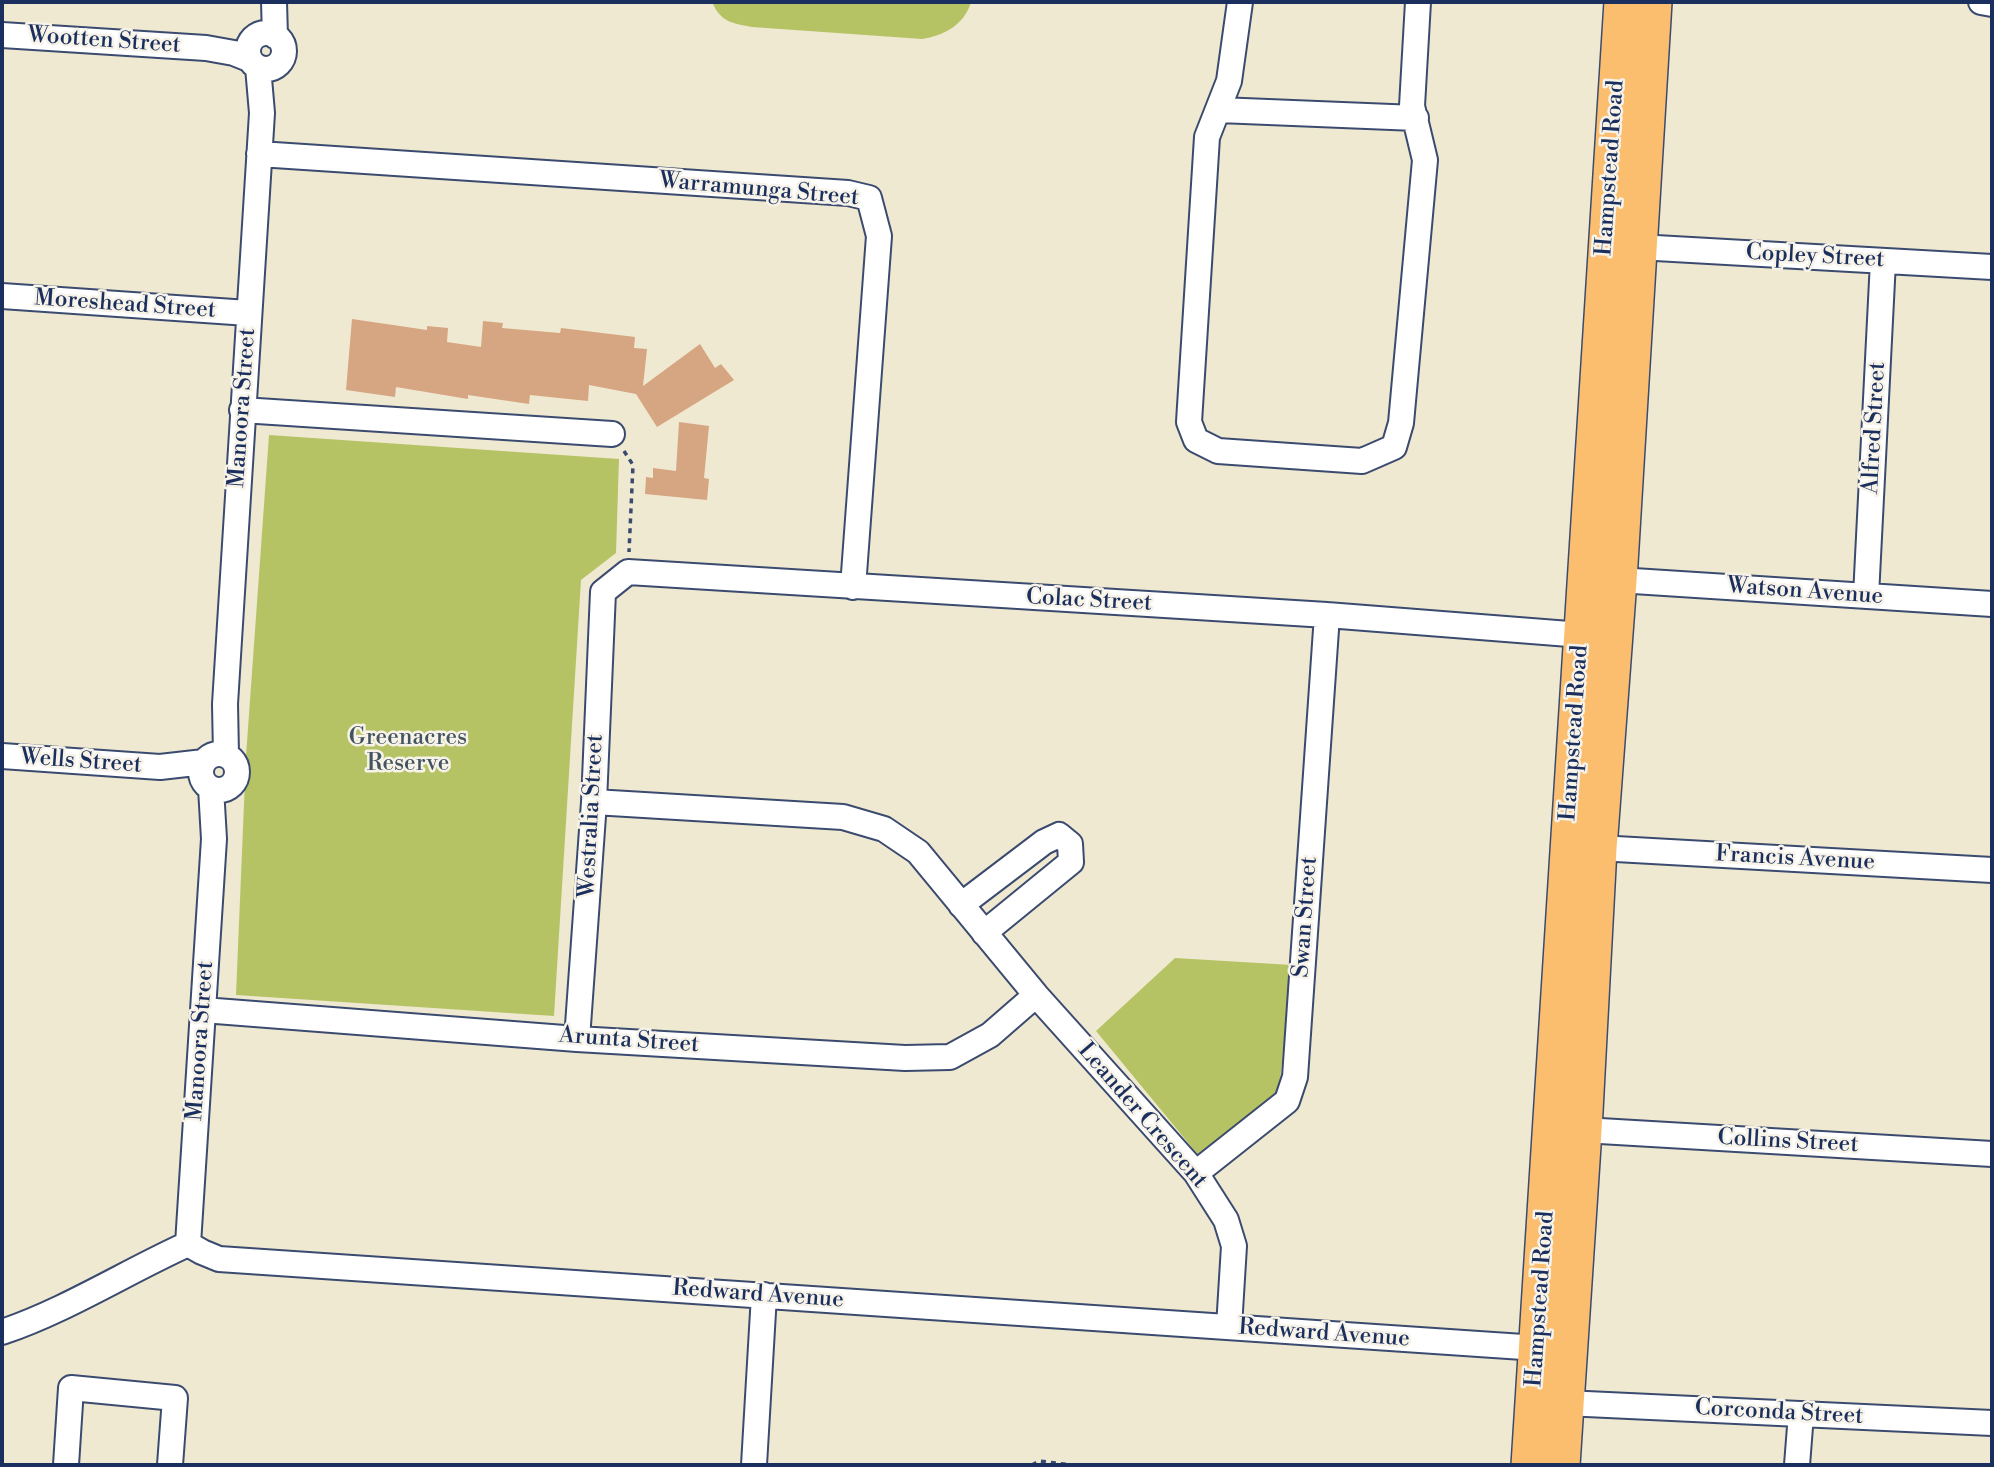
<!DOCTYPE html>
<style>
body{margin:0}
#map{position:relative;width:1994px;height:1467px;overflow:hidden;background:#f0e9d1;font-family:"Libre Bodoni",serif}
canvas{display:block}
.frame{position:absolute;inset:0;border:4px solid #1b2f5e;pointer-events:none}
</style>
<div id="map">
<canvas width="1994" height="1467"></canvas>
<div class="frame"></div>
</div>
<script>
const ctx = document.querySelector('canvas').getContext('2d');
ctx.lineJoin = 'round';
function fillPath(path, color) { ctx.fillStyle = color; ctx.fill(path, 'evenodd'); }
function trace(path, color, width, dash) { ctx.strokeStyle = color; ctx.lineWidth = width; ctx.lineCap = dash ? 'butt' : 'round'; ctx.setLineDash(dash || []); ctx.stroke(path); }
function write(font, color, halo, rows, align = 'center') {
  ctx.font = font + ' "Libre Bodoni",serif'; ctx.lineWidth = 5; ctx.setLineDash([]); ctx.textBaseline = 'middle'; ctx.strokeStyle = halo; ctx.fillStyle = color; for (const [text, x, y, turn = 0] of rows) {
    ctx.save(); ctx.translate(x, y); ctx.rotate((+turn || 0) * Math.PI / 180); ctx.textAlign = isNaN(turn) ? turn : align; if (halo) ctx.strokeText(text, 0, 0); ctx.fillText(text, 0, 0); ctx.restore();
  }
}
fillPath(new Path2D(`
 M712,2h259c-6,22 -27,34 -49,37l-170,-12c-21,-4 -31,-5 -40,-25z
 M269,435l350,24 -3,94 -35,27 -27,436 -318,-21 10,-239z
 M1175,958l117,7 -13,126 -80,65 -103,-125z`), '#b6c365');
fillPath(new Path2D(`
 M352,319l75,11v-4l21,2 -1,14 34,5 2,-26 20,2 -1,5 58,5 1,-5 74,9 -1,11 13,1 -4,37 57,-42 15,24 6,-4 13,16 -77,47 -21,-33 -47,-9 -1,16 -58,-6 -1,9 -61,-9v4l-72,-12 -1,10 -49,-7z
 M679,422l30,4 -5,52 5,1 -2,21 -62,-6 1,-17 7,1v-10l23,3z`), '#d6a581');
const minor = new Path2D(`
 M274,2l1,34
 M1240,2l-11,79 -22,56 -18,285 7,18 22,11 144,10 32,-14 7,-24 24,-263 -13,-54 6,-104
 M1981,2l11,2
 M248 51a18 18 0 1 1 36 0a18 18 0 1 1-36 0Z
 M2,35l204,13 28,5 15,6
 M1219,110l197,8
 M259,154l589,39 21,5 10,38 -26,351
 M1638,247l354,20
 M2,296l246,17
 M242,410l370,24
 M1618,580l374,24
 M1866,596l17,-335
 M201 772a18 18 0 1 1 36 0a18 18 0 1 1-36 0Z
 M226,755l-1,-51 37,-591 -4,-46
 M2,756l158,11 44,-5
 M594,802l249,15 41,12 34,23 118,143 160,178 30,47 8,26 -5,81
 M1598,848l394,22
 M961,905l83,-63 15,-7 11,9 1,18 -87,71
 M203,1010l374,29 328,19 45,-1 40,-22 46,-40
 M577,1039l17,-237 9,-210 25,-20 699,43 255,20
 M1583,1130l409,24
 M1196,1173l91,-72 8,-24 32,-462
 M188,1244l26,-405 -3,-51
 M2,1332c65,-22 124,-60 186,-88l14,8 17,7 1319,89
 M1565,1403l427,20
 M66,1465l5,-77 104,10 -5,67
 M754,1465l10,-170
 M1797,1465l4,-51`);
const highway = new Path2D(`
 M1530,1465c32,-488 58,-976 93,-1463
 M1561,1465l22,-335 15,-282 20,-268 35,-578`);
trace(minor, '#3b4b6f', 28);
trace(highway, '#3b4b6f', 40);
trace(new Path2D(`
 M624,451l9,14 -4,87
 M1032,1465l7,-4 33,4`), '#3b4b6f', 3.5, [5, 5]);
trace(minor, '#fff', 24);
trace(highway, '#fbbd6e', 37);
write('23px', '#1b2f5e', '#f7f3e8', [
 ["Wootten Street",104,41,4],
 ["Hampstead Road",1611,168,-86],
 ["Warramunga Street",759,190,5],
 ["Copley Street",1815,257,3],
 ["Moreshead Street",125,305,4],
 ["Manoora Street",243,408,-86],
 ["Alfred Street",1875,428,-87],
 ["Watson Avenue",1805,592,4],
 ["Colac Street",1089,601,3],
 ["Hampstead Road",1575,733,-86],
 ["Wells Street",81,762,4],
 ["Westralia Street",592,816,-87],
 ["Francis Avenue",1795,859,3],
 ["Swan Street",1306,917,-86],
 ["Manoora Street",201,1041,-86],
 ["Arunta Street",629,1041,4],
 ["Leander Crescent",1142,1116,49],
 ["Collins Street",1788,1142,3],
 ["Redward Avenue",758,1295,4],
 ["Hampstead Road",1541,1299,-86],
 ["Redward Avenue",1324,1334,4],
 ["Corconda Street",1779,1413,3]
]);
write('23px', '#425460', '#f7f3e8', [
 ["Greenacres",408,738],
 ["Reserve",408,764]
]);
</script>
